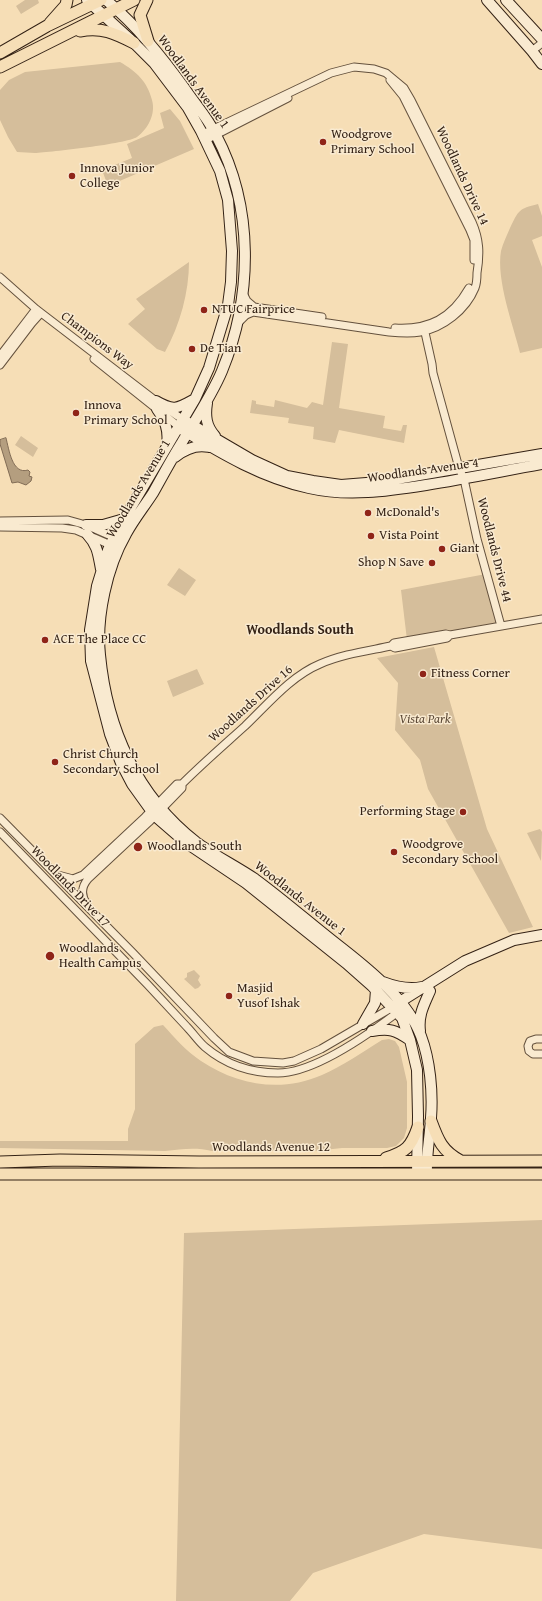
<!DOCTYPE html>
<style>
body{margin:0}
canvas{display:block;background:#f6deb6}
</style>
<canvas width="542" height="1601"></canvas>
<script>
const ctx = document.querySelector('canvas').getContext('2d');
ctx.lineJoin = 'round';
function fillPath(path, color) { ctx.fillStyle = color; ctx.fill(path, 'evenodd'); }
function trace(path, color, width, dash) { ctx.strokeStyle = color; ctx.lineWidth = width; ctx.lineCap = dash ? 'butt' : 'round'; ctx.setLineDash(dash || []); ctx.stroke(path); }
function write(font, color, halo, rows, align = 'center') {
  ctx.font = font + ' "Gentium Book Plus",serif'; ctx.lineWidth = 3; ctx.setLineDash([]); ctx.textBaseline = 'middle'; ctx.strokeStyle = halo; ctx.fillStyle = color; for (const [text, x, y, turn = 0] of rows) {
    ctx.save(); ctx.translate(x, y); ctx.rotate((+turn || 0) * Math.PI / 180); ctx.textAlign = isNaN(turn) ? turn : align; if (halo) ctx.strokeText(text, 0, 0); ctx.fillText(text, 0, 0); ctx.restore();
  }
}
fillPath(new Path2D(`
 M25,0h13l1,3 -18,11 -5,-8z
 M120,62c17,10 27,19 32,38 4,14 -4,29 -15,37 -11,7 -86,15 -102,16 -6,0 -12,-1 -18,-1l-9,-15 -8,-17v-30l9,-10 16,-8z
 M170,109l10,12 14,28 -86,37 -6,-16 30,-12 -5,-14 37,-16 -4,-15z
 M538,204l4,12v20l-10,4 10,27v81l-22,5c-7,-28 -24,-73 -19,-102 2,-8 6,-16 9,-23 9,-18 8,-19 28,-24z
 M189,262c0,30 -9,63 -24,90l-8,-3 -29,-25 17,-15 -9,-10z
 M332,342l16,2 -9,64 46,8 -2,12 18,3 2,-6h4l-3,18 -65,-13 -4,13 -22,-4 1,-12 -26,-4 1,-5 -39,-5 2,-13 4,1v3l18,3 1,-7 32,8 5,-6 11,3z
 M21,436l17,12 -5,9 -18,-12z
 M179,568l17,12 -11,16 -18,-11z
 M486,574l15,51 -94,15 -6,-50z
 M434,647l53,182 46,98 -24,6 -81,-144 -8,-29 -25,-30 3,-47 -21,-25z
 M197,669l7,15 -31,13 -6,-16z
 M540,829l2,3 -1,29 -14,-28z
 M194,970l6,6 -2,4 3,5 -3,3 -3,1 -11,-10 3,-2v-4z
 M163,1025c12,13 23,26 38,36 36,24 80,32 121,14 20,-9 41,-23 60,-35l7,-1 6,2 4,6 8,35v46l-3,10 -8,8 -9,2h-45l-28,3h-102c-16,-4 -30,-2 -47,0l-165,-3v-7h128v-12l7,-20v-65l19,-17z
 M542,1220v329l-118,-15 -111,39 -23,28h-114l8,-368z`), '#d5be9b');
const water = new Path2D(`
 M6,438c3,11 6,37 22,32l2,2 -1,4 3,1 -1,4 -5,4 -8,-3 -6,1 -12,-39v-4z`);
fillPath(water, '#b49e7f');
trace(water, '#816c55', 1);
const street = new Path2D(`
 M532,51l10,-8
 M390,80l13,16 67,134 4,10v20
 M203,134l128,-61 23,-6 20,2 12,4 18,15 7,12 61,122c8,18 8,32 5,51 0,5 0,10 -2,15 -9,22 -32,40 -55,44 -10,2 -21,1 -31,0l-136,-20 -7,3 -8,8
 M206,140l82,-42
 M0,277l36,32 120,92 26,18
 M243,293l4,8 7,6 68,10
 M395,328c34,2 57,-10 74,-40
 M424,328l8,36 1,9 26,95 5,11 13,60 24,87
 M0,356l36,-47
 M94,359l84,67
 M0,365l32,-42 9,-10
 M0,521l68,-1 18,5 32,14
 M0,527l62,1 14,2 37,16
 M391,646l4,2 52,-10 3,-3 92,-16
 M0,818l133,135 81,85 15,14 24,9 30,2 11,-2 27,-12 72,-42
 M0,832c49,51 99,102 148,153 13,14 26,28 39,42 6,6 11,14 18,20 20,17 46,26 73,26 36,0 91,-39 120,-61
 M58,875l15,4 10,-4 62,-58 32,-33h5
 M87,904c-6,-8 -6,-17 1,-25l61,-57 33,-34v-4c20,-20 42,-39 63,-58 23,-22 46,-50 75,-62 23,-10 47,-13 71,-18l3,-3 52,-9 4,1
 M542,1039h-6l-6,2 -2,5 1,5 4,3h9`);
const secondary = new Path2D(`
 M87,0l47,43 20,20 34,45 13,23 19,40 8,29 4,51 -1,31 -3,23 -19,63 -14,31 -78,132 -9,19 -11,36 -7,44 1,31 19,73 11,29 11,21 23,32 30,26 61,41 100,80 26,23 30,32 8,22 7,30 1,46 -1,58
 M106,0c31,26 55,56 79,89 10,15 23,29 31,46 38,72 37,161 6,236 -10,24 -28,51 -41,73 -10,16 -19,33 -28,49 -9,14 -19,26 -27,41 -19,33 -30,83 -26,121 7,74 37,141 96,187 19,14 40,24 59,37 30,22 58,47 88,70 28,22 65,52 78,87 9,24 12,56 10,82 -1,20 -5,36 -4,56
 M487,0l45,51 10,13
 M506,0l36,39
 M156,401c17,10 21,8 37,-1
 M207,403c-2,13 -1,23 8,33
 M157,409c8,11 12,21 10,35
 M187,422l65,38 35,16 26,5 28,4 38,-3 163,-28
 M183,430c39,24 80,48 126,58 39,9 78,3 117,-3 39,-6 77,-14 116,-21
 M175,457c10,-8 21,-13 34,-10
 M86,525h17l21,-6
 M87,534c11,12 11,20 14,35
 M383,982c13,5 25,8 39,5
 M395,1005l70,-44 49,-21 28,-5
 M363,1024l12,-21 1,-13
 M372,1031c18,-3 23,-1 38,9
 M420,1031c-2,-16 4,-26 10,-40`);
const primary = new Path2D(`
 M147,0l-7,15 8,26
 M50,23l16,-18 1,-5
 M80,31c22,-4 34,2 54,12
 M0,53l47,-27 54,-26
 M0,67l134,-67
 M431,1121c7,19 11,30 30,40
 M386,1158c20,-6 25,-11 32,-31
 M0,1162l60,-2 139,2 343,-1
 M0,1174h542`);
trace(street, '#64513d', 9);
trace(secondary, '#342215', 12);
trace(primary, '#342215', 13);
trace(street, '#f9ead0', 7);
trace(secondary, '#f9ead0', 10);
trace(primary, '#f6deb6', 11);
for (const [x, y, r, color] of [
 [323,142,4,"#8f2418"],
 [72,176,4,"#8f2418"],
 [204,310,4,"#8f2418"],
 [192,349,4,"#8f2418"],
 [76,413,4,"#8f2418"],
 [368,513,4,"#8f2418"],
 [371,536,4,"#8f2418"],
 [442,549,4,"#8f2418"],
 [432,563,4,"#8f2418"],
 [45,640,4,"#8f2418"],
 [423,674,4,"#8f2418"],
 [55,762,4,"#8f2418"],
 [463,812,4,"#8f2418"],
 [138,847,5,"#8f2418"],
 [394,852,4,"#8f2418"],
 [50,956,5,"#8f2418"],
 [229,996,4,"#8f2418"]
]) { const dot = new Path2D(); dot.arc(x, y, r, 0, 2 * Math.PI); ctx.fillStyle = color; ctx.fill(dot); trace(dot, '#f9ead0', 1.5); }
write('13px', '#342215', '#f9ead0', [
 ["Woodlands Avenue 1",193,82,54],
 ["Woodlands Drive 14",462,176,65],
 ["Champions Way",97,341,37],
 ["Woodlands Avenue 4",423,471,-8],
 ["Woodlands Avenue 1",139,489,-59],
 ["Woodlands Drive 44",494,550,76],
 ["Woodlands Drive 16",251,704,-42],
 ["Woodlands Drive 17",70,887,46],
 ["Woodlands Avenue 1",300,899,38],
 ["Woodlands Avenue 12",271,1148]
]);
write('13px', '#342215', '#f9ead0', [
 ["Woodgrove",331,135],
 ["Primary School",331,150],
 ["Innova Junior",80,169],
 ["College",80,184],
 ["NTUC Fairprice",212,310],
 ["De Tian",200,349],
 ["Innova",84,406],
 ["Primary School",84,421],
 ["McDonald's",376,513],
 ["Vista Point",379,536],
 ["Giant",450,549],
 ["Shop N Save",424,563,"right"],
 ["ACE The Place CC",53,640],
 ["Fitness Corner",431,674],
 ["Christ Church",63,755],
 ["Secondary School",63,770],
 ["Performing Stage",455,812,"right"],
 ["Woodgrove",402,845],
 ["Secondary School",402,860],
 ["Woodlands South",147,847],
 ["Woodlands",59,949],
 ["Health Campus",59,964],
 ["Masjid",237,989],
 ["Yusof Ishak",237,1004]
], 'left');
write('italic 13px', '#5c4936', '#f9ead0', [
 ["Vista Park",425,720]
]);
write('bold 14px', '#342215', '#f9ead0', [
 ["Woodlands South",300,630]
]);
</script>
